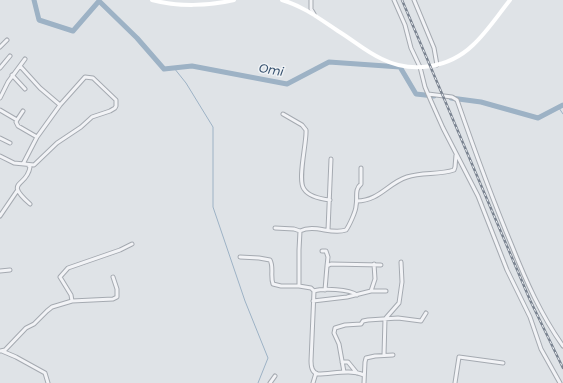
<!DOCTYPE html>
<style>
body{margin:0}
canvas{display:block;background:#dfe3e7}
</style>
<canvas width="563" height="383"></canvas>
<script>
const ctx = document.querySelector('canvas').getContext('2d');
ctx.lineJoin = 'round';
function trace(path, color, width, dash) { ctx.strokeStyle = color; ctx.lineWidth = width; ctx.lineCap = dash ? 'butt' : 'round'; ctx.setLineDash(dash || []); ctx.stroke(path); }
function write(font, color, halo, rows, align = 'center') {
  ctx.font = font + ' Poppins,sans-serif'; ctx.lineWidth = 3; ctx.setLineDash([]); ctx.textBaseline = 'middle'; ctx.strokeStyle = halo; ctx.fillStyle = color; for (const [text, x, y, turn = 0] of rows) {
    ctx.save(); ctx.translate(x, y); ctx.rotate((+turn || 0) * Math.PI / 180); ctx.textAlign = isNaN(turn) ? turn : align; if (halo) ctx.strokeText(text, 0, 0); ctx.fillText(text, 0, 0); ctx.restore();
  }
}
trace(new Path2D(`
 M174,68l12,15 27,44v80l32,94 23,57 -10,25
 M559,108l4,6`), '#9db2c5', 1);
trace(new Path2D(`
 M34,0l5,20 34,11 26,-30 38,37 27,31 28,-3 95,18 42,-22 71,5 16,27 18,2
 M451,98l30,4 57,16 25,-13`), '#9db2c5', 5);
const street = new Path2D(`
 M311,0v9l3,5
 M394,0l11,25 6,23 9,19 5,20 6,14 12,27 35,68 29,74 23,47 11,32 19,34
 M414,0l20,48 3,17
 M0,47l7,-7
 M20,66l20,22 20,17
 M0,68l10,-12
 M12,75l13,14
 M428,94l24,3 5,3c17,49 35,98 55,146 14,35 29,69 51,100
 M0,98l8,-16 17,-23
 M0,110l17,10 -1,2 2,4 19,11
 M283,114l19,11 4,5c1,12 -9,50 -2,59 5,8 17,10 26,11
 M17,120l6,-9
 M0,138l10,5
 M0,156l14,7 20,2 23,-22 24,-16 11,-10 18,-6 5,-3 1,-2v-6l-23,-22 -8,-1 -25,28 -23,32 -14,27
 M29,166l1,1c-3,21 -27,13 0,37
 M357,201c22,0 31,-18 50,-24 15,-5 32,-2 47,-7l1,-3 1,-12
 M0,216l17,-25
 M275,228l19,1 6,2
 M328,230l3,-71
 M322,251h4l2,6 -1,9
 M240,257l19,1 11,2c4,7 0,16 3,24l8,2h18
 M0,271l10,-1
 M325,290l2,-24 4,-2 50,1
 M314,291l-3,-3 -12,-2v-36l1,-19c15,-7 31,4 46,-1 3,-4 10,-19 10,-24 2,-9 -2,-16 5,-22v-16
 M314,291l-3,70c0,6 1,12 7,13 15,0 32,-5 46,1
 M314,291c9,-3 35,-2 43,4
 M371,291h15
 M72,301l-1,-6 -11,-18 8,-9 52,-18 12,-6
 M313,301l34,-4 24,-6 4,-12 -1,-15
 M0,351l5,-1 21,-22 8,-4 13,-13 5,-4 20,-6 41,-2 4,-2v-8l-4,-12
 M2,351l14,6 29,16 3,10
 M384,355l1,-36 14,-16 3,-21 -1,-20
 M342,362h6l9,11
 M344,372l-5,-28 -5,-11 1,-5 10,-3 16,-1 2,-3 5,-1 30,-2 23,3 5,-8
 M270,383l5,-7
 M313,383l3,-10
 M364,383l1,-21 1,-4 9,-2 18,-1
 M455,383l4,-26 44,6`);
trace(street, '#a5aab1', 5);
trace(street, '#f2f3f6', 3);
trace(new Path2D(`
 M152,0c26,7 57,6 82,0
 M282,0c21,6 38,19 56,31 15,9 28,21 44,28 30,15 67,9 91,-14 14,-13 25,-30 37,-45`), '#fff', 4);
const rail = new Path2D(`
 M402,0l128,300 33,68`);
trace(rail, '#7a8390', 2.5);
trace(rail, '#eff2f5', 1, [3]);
write('italic 12px', '#37516e', '#eff2f5', [
 ["Omi",271,71,10]
]);
</script>
